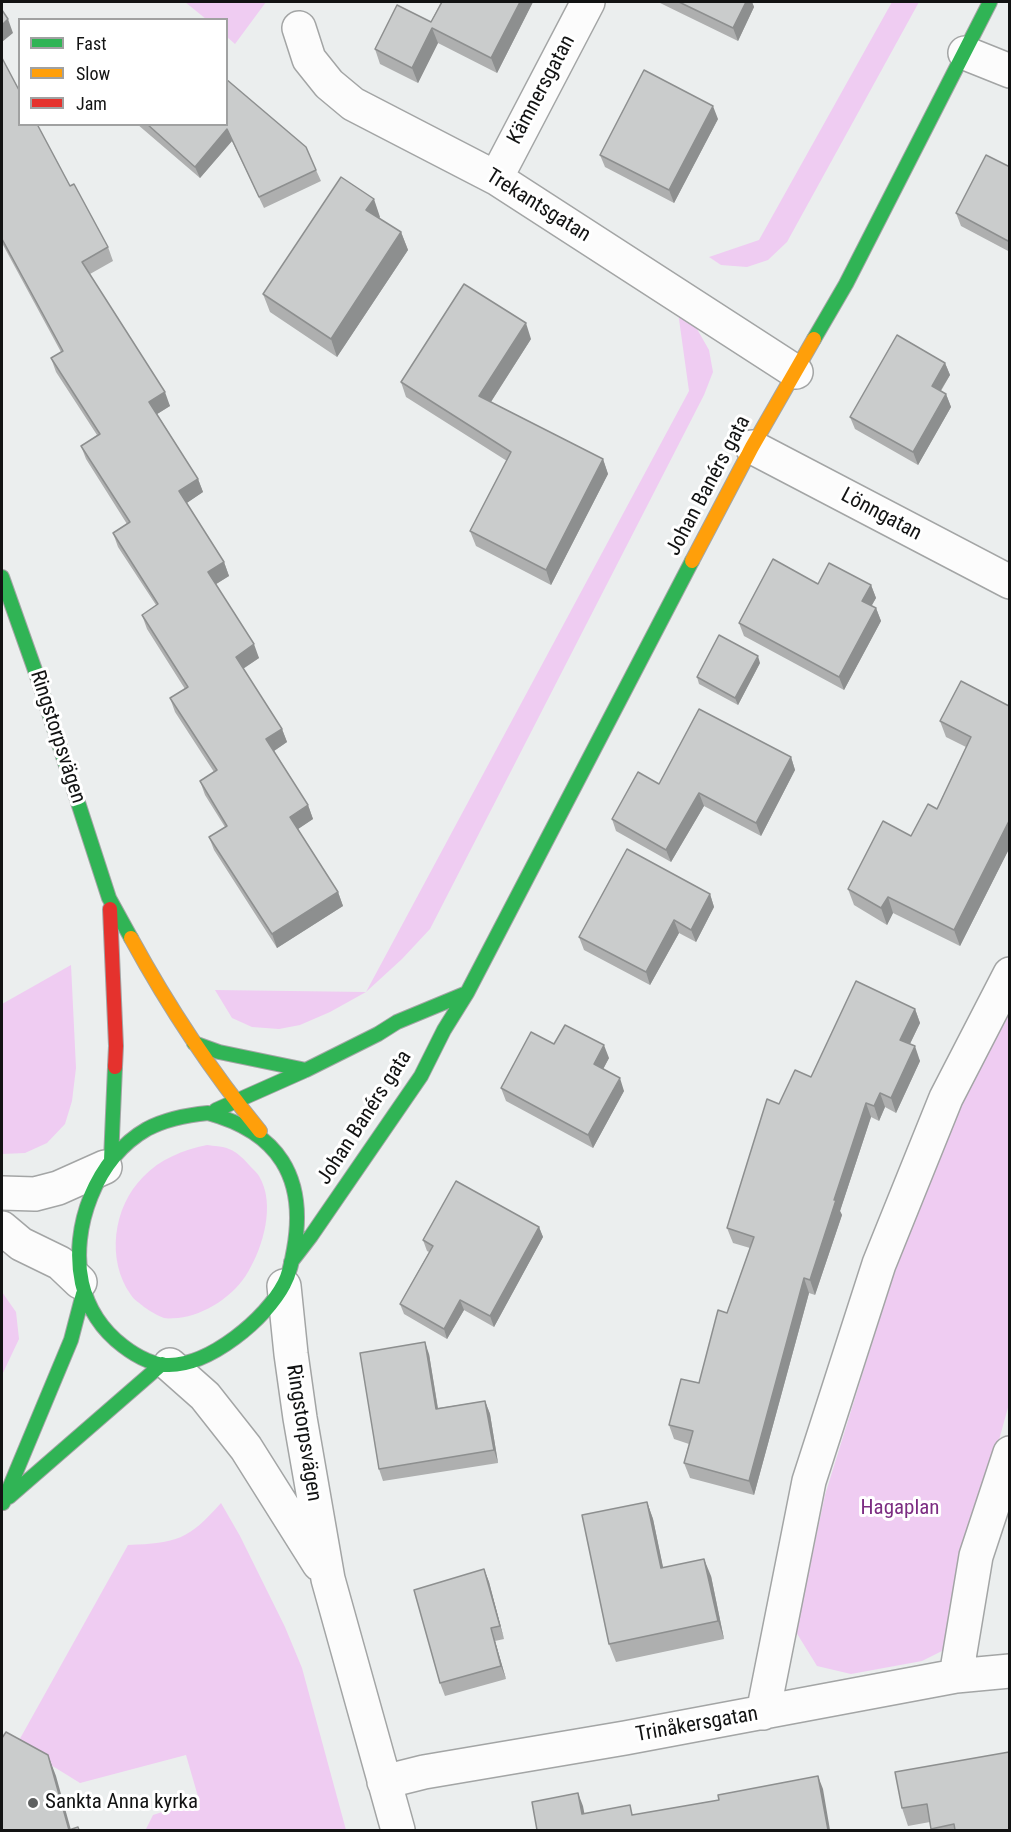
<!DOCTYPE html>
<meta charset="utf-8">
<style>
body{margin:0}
#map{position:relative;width:1011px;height:1832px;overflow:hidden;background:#ebeeee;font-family:"Roboto Condensed",sans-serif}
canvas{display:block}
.frame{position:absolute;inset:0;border:3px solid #121313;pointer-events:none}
.legend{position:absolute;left:18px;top:18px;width:210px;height:108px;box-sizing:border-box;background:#fff;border:2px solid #a0a1a1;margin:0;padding:8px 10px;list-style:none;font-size:18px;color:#121313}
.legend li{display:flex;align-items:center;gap:12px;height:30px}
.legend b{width:30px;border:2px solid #a0a1a1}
</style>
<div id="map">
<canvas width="1011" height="1832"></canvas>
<div class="frame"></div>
<ul class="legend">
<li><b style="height:8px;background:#30b455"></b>Fast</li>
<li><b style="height:8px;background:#ff9f0a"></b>Slow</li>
<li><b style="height:8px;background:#e5322d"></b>Jam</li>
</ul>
</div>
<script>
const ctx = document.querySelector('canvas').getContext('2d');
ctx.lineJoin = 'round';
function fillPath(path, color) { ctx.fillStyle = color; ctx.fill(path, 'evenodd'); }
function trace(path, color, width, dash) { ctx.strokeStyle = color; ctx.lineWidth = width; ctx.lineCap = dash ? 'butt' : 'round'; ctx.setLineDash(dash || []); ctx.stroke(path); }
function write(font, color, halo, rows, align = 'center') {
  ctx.font = font + ' "Roboto Condensed",sans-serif'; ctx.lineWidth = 6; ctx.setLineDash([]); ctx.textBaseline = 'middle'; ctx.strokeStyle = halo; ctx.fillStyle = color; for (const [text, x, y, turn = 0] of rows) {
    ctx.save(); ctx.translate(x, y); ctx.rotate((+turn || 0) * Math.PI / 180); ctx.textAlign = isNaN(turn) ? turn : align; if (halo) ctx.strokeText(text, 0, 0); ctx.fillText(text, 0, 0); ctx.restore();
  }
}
fillPath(new Path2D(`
 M185,2h81l-31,42 -8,-7 -1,-17 -20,-1z
 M892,2h27l-132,240 -19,18 -21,7 -26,-2 -12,-8 50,-17z
 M678,312l19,17 12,21 4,22 -9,23 -274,534 -28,30 -36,33 -36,20 -30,13 -21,4 -27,-2 -20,-9 -17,-28 151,2 323,-601z
 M71,965l5,103 -4,33 -7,23 -18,19 -22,10 -23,1v-150z
 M1009,1005v399l-41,147 -20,97 -26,13 -71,13 -34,-8 -21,-34 29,-137 64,-207 65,-175z
 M207,1145c6,1 16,1 22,4 8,3 16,11 21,17 3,3 7,7 9,10 17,28 4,71 -11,96 -14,24 -43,43 -70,46 -5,0 -10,1 -14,0 -6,-2 -14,-7 -20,-11 -4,-4 -10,-7 -13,-12 -25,-35 -18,-88 12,-118 17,-18 40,-27 64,-32z
 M2,1292l14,20 3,27 -17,36z
 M221,1503l19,33 45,91 17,41 44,162h-198l-2,-1 7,-14 46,-15 -13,-45 -106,28 -63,-39 111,-199c49,-2 60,-5 93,-42z`), '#efccf2');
const street = new Path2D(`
 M299,28l10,31 20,25 24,20 143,74 300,194
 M965,53l45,18
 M496,178l92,-176
 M752,447l258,135
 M2,1193l33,1 23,-6 47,-21
 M2,1228l19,16 39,19 20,19
 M284,1286l7,68 9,64 28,161 70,251
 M170,1365l35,31 41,52 73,116
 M956,1676l20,-120 34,-103
 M763,1713l46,-232 70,-217 67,-166 64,-124
 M384,1782l40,-10 201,-34 331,-62 54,-5`);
const fast = new Path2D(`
 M814,339l32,-55 144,-282
 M2,577l34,96 73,225 22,40
 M194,1043l25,9 87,18
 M216,1110l90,-40 72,-36 19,-12 70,-29
 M208,1113c70,19 99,64 86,136 -2,12 -4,24 -10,35 -18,35 -74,81 -115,81 -17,0 -33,-9 -46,-19 -21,-16 -35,-37 -41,-63 -12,-55 14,-125 65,-154 19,-10 40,-14 61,-16z
 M111,1160l4,-93
 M291,1262l20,-26 110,-160 23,-46 23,-37 225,-432
 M9,1497l153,-133
 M3,1503l68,-163 12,-46`);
const slow = new Path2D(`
 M692,561l60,-114 62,-108
 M131,938c37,68 80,133 129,193`);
const jam = new Path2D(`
 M110,909l6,137 -1,21`);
trace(street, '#a3a5a5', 36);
trace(fast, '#a3a5a5', 16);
trace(slow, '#a3a5a5', 16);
trace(jam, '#a3a5a5', 16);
trace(street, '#fcfcfc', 33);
trace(fast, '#30b455', 14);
trace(slow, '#ff9f0a', 14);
trace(jam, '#e5322d', 14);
fillPath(new Path2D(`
 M441,2h92l-36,71 -59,-30 -20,40 -38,-19 -5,-15 56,-27z
 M658,2h94l2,5 -16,34z
 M2,58l68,128 38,61 5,14 -23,13 80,132 -13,8 41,65 5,13 -17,11 38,59 5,14 -13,8 43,74 -16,11 39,60 5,13 -13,9 34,54 5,14 -15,10 40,63 5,14 -66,42 -63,-98 -5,-13 16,-10 -20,-32 -5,-14 14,-9 -39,-60 -5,-14 15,-9 -38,-60 -5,-14 14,-10 -38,-58 -5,-14 14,-9 -41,-65 -5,-13 16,-11 -41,-63 -5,-14 10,-6 -59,-109z
 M718,119l-44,84 -69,-36 -5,-12z
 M137,124h89l90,46 5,11 -57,27 -32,-67 -32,37z
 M1010,167v85l-49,-26 -5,-13z
 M380,217l-1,1 22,14 7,18 -71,107 -67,-45 -7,-18z
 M531,339l-40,63 112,57 5,15 -57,111 -75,-39 -6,-15 37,-70 -101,-64 -5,-15z
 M945,363l5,12 -9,16 5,3 5,13 -33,58 -63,-36 -5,-12z
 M818,584l53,1 5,13 -5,8 5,2 5,13 -37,69 -100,-54 -5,-13z
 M760,663l-22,42 -39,-21 -2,-7z
 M1010,704v143l-50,99 -67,-33 -6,12 -33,-20 -6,-16 63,-53 26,-27 29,-62 -20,-10 -6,-16 69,-15z
 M791,757l4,13 -34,66 -57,-30 -33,56 -55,-31 -4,-12 47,-35z
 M710,894l4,13 -18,35 -17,-9 -29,52 -66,-35 -5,-13z
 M915,1009l5,14 -10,21 10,17 -24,52 -11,-6 -6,14 -8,-4 -31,94 2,4 -27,80 -6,-2 -55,202 -64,-17 -6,-15 5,-19 -15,-5 -5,-14 30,-42 28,-70 23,-65 -17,-5 -6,-15 52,-124 32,-27z
 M554,1044l55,14 -6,11 21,22 -31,57 -87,-47 -5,-13z
 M539,1227l4,10 -49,90 -30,-17 -17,29 -43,-25 -4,-10 29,-52 -2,-1 -4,-11z
 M429,1354l9,54 47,-7 5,13 8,49 -115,18 -4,-12z
 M647,1502l6,17 10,49 48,8 13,63 -108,23 -7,-18z
 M484,1569l5,13 15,57 -9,2 11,38 -61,17 -5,-13z
 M895,1772l115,58h-78l-2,-8 -22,4 -6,-18z`), '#aeafaf');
fillPath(new Path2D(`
 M520,2h13l-36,71 -6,-15z
 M746,2h6l2,5 -16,34 -5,-13z
 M8,19l5,14 -11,9v-17z
 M432,28l6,15 -20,40 -6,-15z
 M713,106l5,13 -44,84 -5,-13z
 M227,129l5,12 -32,37 -5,-11z
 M374,199l6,18 -7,11 -7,-18z
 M401,232l7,18 -71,107 -6,-18z
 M526,323l5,16 -46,72 -6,-15z
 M945,363l5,12 -14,23 -4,-12z
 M165,392l5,14 -16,10 -5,-14z
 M946,394l5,13 -33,58 -5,-13z
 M603,459l5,15 -57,111 -5,-15z
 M198,479l5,13 -19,13 -5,-14z
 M224,562l5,14 -16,10 -5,-14z
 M871,585l5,13 -9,16 -5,-13z
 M876,608l5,13 -37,69 -5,-13z
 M254,644l5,14 -18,12 -5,-13z
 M758,656l2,7 -22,42 -3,-7z
 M282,729l5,13 -16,11 -5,-14z
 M791,757l4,13 -34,66 -5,-13z
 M699,793l5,13 -33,56 -5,-12z
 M308,805l5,14 -18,12 -5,-14z
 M1010,819v28l-50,99 -6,-16z
 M338,892l5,14 -66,42 -5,-14z
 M710,894l4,13 -18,35 -5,-12z
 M888,897l5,16 -6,12 -6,-17z
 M674,920l5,13 -29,52 -4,-13z
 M915,1009l5,14 -15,31 -5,-14z
 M604,1045l5,13 -10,19 -5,-13z
 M915,1046l5,15 -24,52 -5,-15z
 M620,1078l4,13 -31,57 -5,-13z
 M880,1093l5,14 -6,14 -5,-15z
 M866,1103l5,14 -31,94 2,4 -27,80 -5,-15 24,-80z
 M539,1227l4,10 -49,90 -4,-11z
 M804,1278l5,15 -55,202 -5,-14z
 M460,1300l4,10 -17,29 -3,-10z
 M425,1342l4,12 11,68 -4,-13z
 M485,1401l5,13 8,49 -4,-13z
 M647,1502l6,17 14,67 -6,-18z
 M704,1559l7,17 13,63 -6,-18z
 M484,1569l5,13 15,57 -4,-13z
 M491,1628l4,13 11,38 -5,-13z
 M48,1755l8,21 15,54h-2z
 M818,1776l5,13 7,41h-2z
 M578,1793l5,13 4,21 -5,-13z`), '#8d8f8f');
const building = new Path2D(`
 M442,2h78l-29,56 -59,-30 -20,40 -37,-19 22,-44 34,17z
 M679,2h67l-13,26z
 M2,10l6,9 -6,6z
 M2,58l18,34v32h17l33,62 4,-2 34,63 -26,15 83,130 -16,10 49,77 -19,12 45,71 -16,10 46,72 -18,13 46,72 -16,10 42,66 -18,12 48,75 -66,42 -63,-97 18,-11 -27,-45 17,-11 -47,-72 18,-11 -46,-72 16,-11 -45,-71 17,-11 -49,-76 19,-12 -49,-76 12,-7 -61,-112z
 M644,70l69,36 -44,84 -69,-35z
 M226,79l80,68 10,23 -57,27 -32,-68 -32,38 -48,-43h79z
 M986,155l24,12v70l-2,4 -52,-28z
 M341,177l33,22 -8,11 35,22 -70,107 -68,-45z
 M464,284l62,39 -47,73 124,63 -57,111 -76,-39 41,-79 -110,-70z
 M897,335l48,28 -13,23 14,8 -33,58 -63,-35z
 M773,559l45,25 11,-21 42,22 -9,16 14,7 -37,69 -100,-54z
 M719,635l39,21 -23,42 -38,-21z
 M961,681l48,25 1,-2v115l-56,111 -66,-33 -7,11 -33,-19 35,-68 28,15 17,-32 9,5 34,-72 -31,-16z
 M699,709l92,48 -35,66 -57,-30 -33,57 -54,-31 26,-47 21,12z
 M627,849l83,45 -19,36 -17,-10 -28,52 -67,-35z
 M856,981l59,28 -15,31 15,6 -24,52 -11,-5 -6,13 -8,-3 -32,97h2l-26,80 -6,-2 -55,203 -65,-18 9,-32 -24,-6 12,-46 18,4 19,-73 9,3 27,-76 -27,-9 40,-129 12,5 16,-34 16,7z
 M565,1025l39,20 -10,19 26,14 -32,57 -87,-47 30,-56 23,12z
 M456,1181l83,46 -49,89 -30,-16 -16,29 -44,-25 33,-58 -10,-6z
 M425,1342l11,67 49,-8 9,49 -115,19 -19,-116z
 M647,1502l14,66 43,-9 14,62 -109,23 -27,-129z
 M484,1569l16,57 -9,2 10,38 -61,17 -26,-93z
 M6,1732l42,23 21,75 9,-3 1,3h-77v-92z
 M1009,1752l1,78h-55l-1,-6 -23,5 -4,-25 -25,4 -7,-36z
 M818,1776l10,54h-291l-5,-28 46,-9 4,21 48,-9 2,10 87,-15 -1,-5z`);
fillPath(building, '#cacccc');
trace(building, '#8d8f8f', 1.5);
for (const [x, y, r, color] of [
 [33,1803,6,"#5e6060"]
]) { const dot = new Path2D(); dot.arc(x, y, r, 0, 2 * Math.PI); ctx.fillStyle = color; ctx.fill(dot); trace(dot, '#fff', 2); }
write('21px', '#121313', '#fff', [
 ["Kämnersgatan",542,90,-62],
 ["Trekantsgatan",538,206,32],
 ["Johan Banérs gata",709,486,-62],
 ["Lönngatan",881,515,28],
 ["Ringstorpsvägen",57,737,72],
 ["Johan Banérs gata",365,1118,-57],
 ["Ringstorpsvägen",303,1433,81],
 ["Trinåkersgatan",697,1725,-10]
]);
write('21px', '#7c2d82', '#fff', [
 ["Hagaplan",900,1509]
]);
write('21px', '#121313', '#fff', [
 ["Sankta Anna kyrka",45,1803]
], 'left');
</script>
